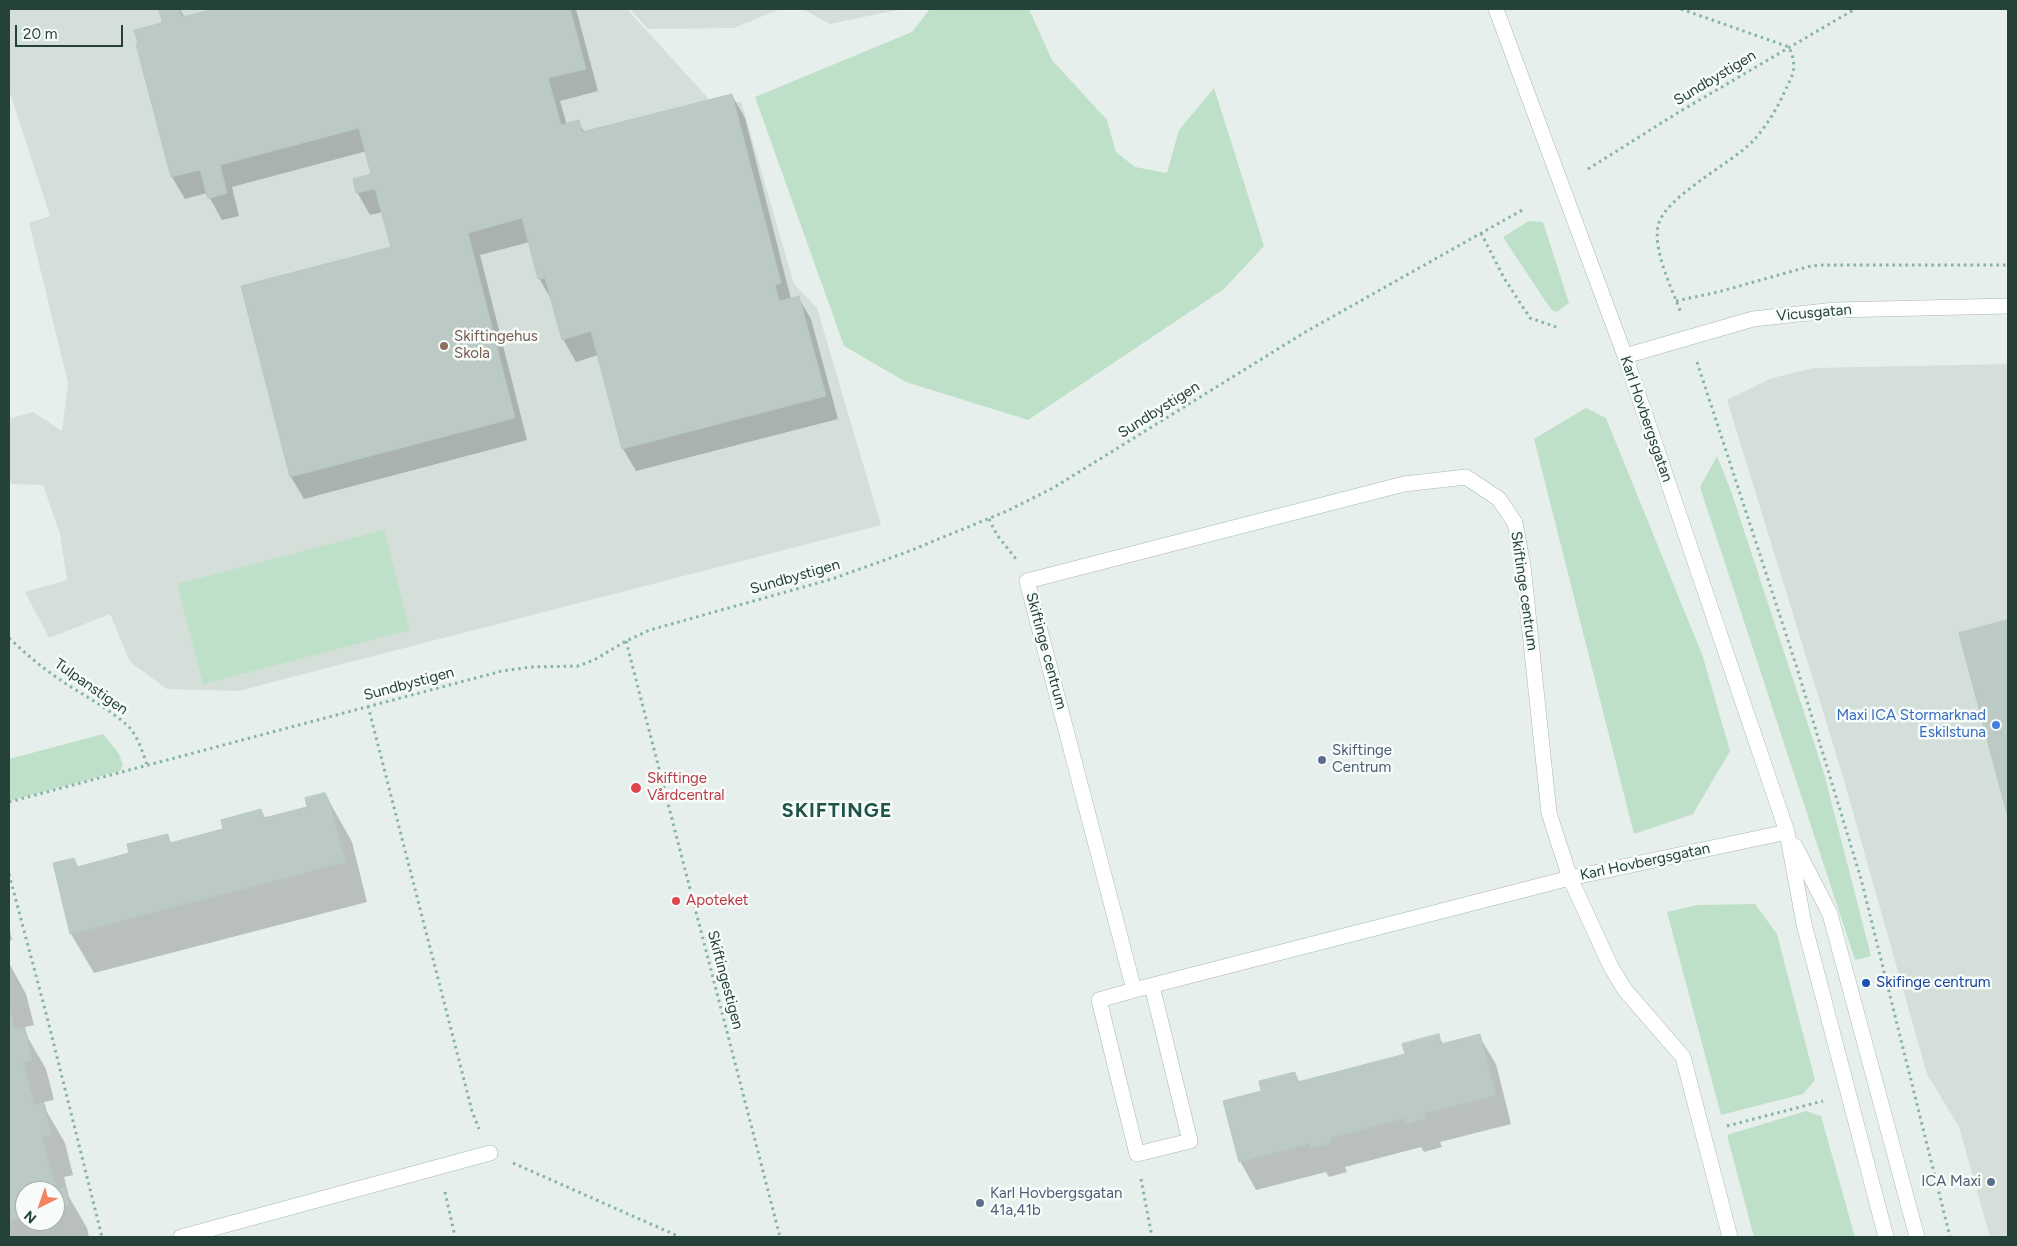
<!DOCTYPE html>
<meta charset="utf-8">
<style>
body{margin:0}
#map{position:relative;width:2017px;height:1246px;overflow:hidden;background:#e6efeb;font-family:Figtree,sans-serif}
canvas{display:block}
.frame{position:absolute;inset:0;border:10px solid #24423a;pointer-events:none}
.north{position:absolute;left:15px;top:1181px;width:50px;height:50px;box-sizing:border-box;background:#f7fbf9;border:1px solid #a3b1ad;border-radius:50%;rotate:221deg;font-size:14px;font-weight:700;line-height:20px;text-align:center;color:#24423a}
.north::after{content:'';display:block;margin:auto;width:18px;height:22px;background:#f4845f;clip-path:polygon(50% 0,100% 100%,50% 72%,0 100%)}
.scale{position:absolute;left:15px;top:25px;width:108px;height:22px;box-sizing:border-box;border:2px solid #24423a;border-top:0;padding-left:6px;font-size:15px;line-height:18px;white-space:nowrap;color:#24423a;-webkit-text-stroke:4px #f7fbf9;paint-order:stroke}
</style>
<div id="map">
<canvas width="2017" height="1246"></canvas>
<div class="frame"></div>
<div class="north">N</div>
<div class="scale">20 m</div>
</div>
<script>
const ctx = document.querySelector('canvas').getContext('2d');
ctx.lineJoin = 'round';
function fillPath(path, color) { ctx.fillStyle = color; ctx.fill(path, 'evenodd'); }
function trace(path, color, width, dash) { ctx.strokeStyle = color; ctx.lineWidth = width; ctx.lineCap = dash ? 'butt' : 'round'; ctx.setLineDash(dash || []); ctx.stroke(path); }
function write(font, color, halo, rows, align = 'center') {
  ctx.font = font + ' Figtree,sans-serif'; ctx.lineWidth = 5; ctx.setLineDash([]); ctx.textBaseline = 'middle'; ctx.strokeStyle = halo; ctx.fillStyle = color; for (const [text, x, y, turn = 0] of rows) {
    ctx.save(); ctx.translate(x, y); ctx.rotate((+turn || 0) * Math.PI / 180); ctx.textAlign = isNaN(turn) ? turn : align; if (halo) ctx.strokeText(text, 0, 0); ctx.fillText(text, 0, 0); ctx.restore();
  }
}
fillPath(new Path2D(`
 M9,9h618l89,98 25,-6 53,183 23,24 64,217 -643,166 -71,-2 -37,-27 -20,-48 -61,24 -24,-46 42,-12 -7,-46 -17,-49 -31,-1 -3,-5v-60l24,-7 29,19 6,-48 -39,-160 21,-7 -41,-126z
 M630,9h150l-46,19 -86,1z
 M803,9h99l-72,15z
 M2008,364v873h-18l-31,-110 -32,-53 -86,-304 -114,-370 45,-22 42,-10z`), '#d4dfda');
fillPath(new Path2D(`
 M930,9h99l23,51 55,60 9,32 19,15 32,6 12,-43 35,-42 50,158 -40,43 -196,131 -122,-38 -62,-36 -89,-249 157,-65z
 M1529,221l14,1 26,81 -12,9 -5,-2 -6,-8 -43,-65z
 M1586,408l20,10 97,239 27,94 -37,63 -59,20 -100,-395z
 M1717,456l15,38 92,279 47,183 -16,4 -155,-473z
 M384,530l26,100 -207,54 -26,-100z
 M103,734l16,20 4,11 -3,6 -111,30v-42z
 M1755,904l22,30 38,146 -12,14 -82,21 -54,-203 30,-7z
 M1806,1111l15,5 34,121h-101l-27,-102z`), '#bfe0c8');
fillPath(new Path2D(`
 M160,9h20l5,9 34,-9h357l22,82 -38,10 7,24 11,-4 7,12 147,-38 13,23 46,181 7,-2 13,22 27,100 -202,52 -13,-22 -25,-94 -22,7 -13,-23 -11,-38 -13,-23 -9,-36 -50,13 47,185 -223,59 -13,-22 -49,-190 151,-39 -10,-36 -13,3 -13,-23 16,-17 -6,-24 -135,36 7,29 -17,4 -15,-27 -22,6 -13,-22 -9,-154z
 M2008,621v192l-47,-179z
 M325,794l27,48 15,60 -273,71 -23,-39 -16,-70 19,-5 5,9 52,-14 36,-19 5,9 52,-14 37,-19 5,8 43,-11z
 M9,926l3,14 -3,1z
 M9,963l17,31 8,31 -9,2 3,11 18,31 8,31 -10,2 3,10 18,31 8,32 -9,2 5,20 18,31 2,9h-80zM25,1191h30v30h-30z
 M1438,1036l6,9 35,-9 17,28 15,60 -71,18 2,5 -18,5 -3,-5 -76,20 2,5 -18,5 -3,-5 -70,18 -16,-29 23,-69 31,-19 6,9 106,-27z`), '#0003');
const building = new Path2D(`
 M159,9h20l3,8 32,-8h356l16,60 -38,9 13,47 18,-5 3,12 150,-38 49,189 -6,2 4,16 20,-5 27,100 -204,53 -31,-118 -29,9 -17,-62 -7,1 -16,-61 -54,15 47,185 -225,59 -49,-191 150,-39 -16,-58 -19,4 -3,-14 18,-5 -12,-46 -139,37 7,28 -19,6 -8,-29 -29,7 -35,-133h2l-4,-14 28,-7z
 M2008,620v198l-49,-185z
 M325,793l4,8 16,61 -275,72 -17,-71 21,-5 3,9 52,-14 -2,-9 41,-10 2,9 53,-14 -2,-9 40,-11 3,9 43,-11 -2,-9z
 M9,1008l6,22 9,-2 8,32 -9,3 11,42 9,-2 8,32 -9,2 14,53 9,-3 4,17 -14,5v-18h-30v26l-16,4z
 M1439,1034l2,10 39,-10 16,61 -71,18 1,5 -20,6 -2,-6 -74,20 1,5 -20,5 -1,-5 -71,19 -16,-61 38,-10 -2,-10 36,-9 3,10 107,-28 -3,-10z`);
fillPath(building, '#bbcac4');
trace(building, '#b8c9c2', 1);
const minor = new Path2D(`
 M1496,9l129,347 162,476 17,92 82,313
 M1625,356l128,-37 82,-9 173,-4
 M1795,846l35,68 87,323
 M1134,990l-35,10 38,154 53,-13 -38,-155
 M181,1237l309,-84
 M1730,1237l-47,-180 -58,-67 -14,-23 -41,-89 -21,-65 -26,-247 -8,-43 -16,-24 -33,-22 -62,7 -377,97 107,409 436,-112 217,-46`);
trace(minor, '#a8b8b2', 16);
trace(new Path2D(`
 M1681,9l108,38c9,21 4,27 -5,46 -7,16 -19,35 -31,48 -22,23 -89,56 -95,85 -5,25 14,63 23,87
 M1588,169l91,-57 176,-103
 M1481,233l23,45 26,40 29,10
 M1676,301l42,-9 93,-26 14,-1h183
 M1697,362l100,306 64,211 89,358
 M989,519l8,16 19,24
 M9,638c16,15 32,29 50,41 23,16 50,29 70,48 9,10 14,26 18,38
 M626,641l154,596
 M368,706l104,405 7,18
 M9,802l493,-131 29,-4 47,-1 16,-6 32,-19 24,-11 182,-51 75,-27 100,-41 46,-23 254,-157 217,-122
 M9,874l38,143 55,220
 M1727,1126l96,-25
 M513,1163l167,74
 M1141,1179l11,58
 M445,1192l10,45`), '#86b3a5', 3, [2.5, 4]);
trace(minor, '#fff', 15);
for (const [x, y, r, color] of [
 [444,346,5,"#8d6e63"],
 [1996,725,5,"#3f7fe0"],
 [1322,760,5,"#5c6f8a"],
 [636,788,6,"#e0444e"],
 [676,901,5,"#e0444e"],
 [1866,983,5,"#1a4fb4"],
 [1991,1182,5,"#5c6f8a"],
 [980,1203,5,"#5c6f8a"]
]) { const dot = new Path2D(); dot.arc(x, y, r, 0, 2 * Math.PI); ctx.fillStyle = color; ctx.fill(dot); trace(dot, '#f7fbf9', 2); }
write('15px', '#24423a', '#f7fbf9', [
 ["Sundbystigen",1715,78,-31],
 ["Vicusgatan",1814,313,-5],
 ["Sundbystigen",1159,410,-32],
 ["Karl Hovbergsgatan",1646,419,71],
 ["Sundbystigen",795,577,-16],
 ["Skiftinge centrum",1524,591,82],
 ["Skiftinge centrum",1046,651,75],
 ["Sundbystigen",409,684,-15],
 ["Tulpanstigen",91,687,35],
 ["Karl Hovbergsgatan",1645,862,-12],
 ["Skiftingestigen",725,980,75]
]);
write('15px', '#785e54', '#f7fbf9', [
 ["Skiftingehus",454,337],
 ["Skola",454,354]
], 'left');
write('15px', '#366cbe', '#f7fbf9', [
 ["Maxi ICA Stormarknad",1986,716],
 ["Eskilstuna",1986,733]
], 'right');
write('15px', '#4e5e75', '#f7fbf9', [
 ["Skiftinge",1332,751],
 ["Centrum",1332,768],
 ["ICA Maxi",1981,1182,"right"],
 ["Karl Hovbergsgatan",990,1194],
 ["41a,41b",990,1211]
], 'left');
write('15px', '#be3a42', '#f7fbf9', [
 ["Skiftinge",647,779],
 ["Vårdcentral",647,796],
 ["Apoteket",686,901]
], 'left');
write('15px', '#164399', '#f7fbf9', [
 ["Skifinge centrum",1876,983]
], 'left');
ctx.letterSpacing = '1px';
write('bold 20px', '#1f5548', '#f7fbf9', [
 ["SKIFTINGE",837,811]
]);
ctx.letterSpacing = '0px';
</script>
